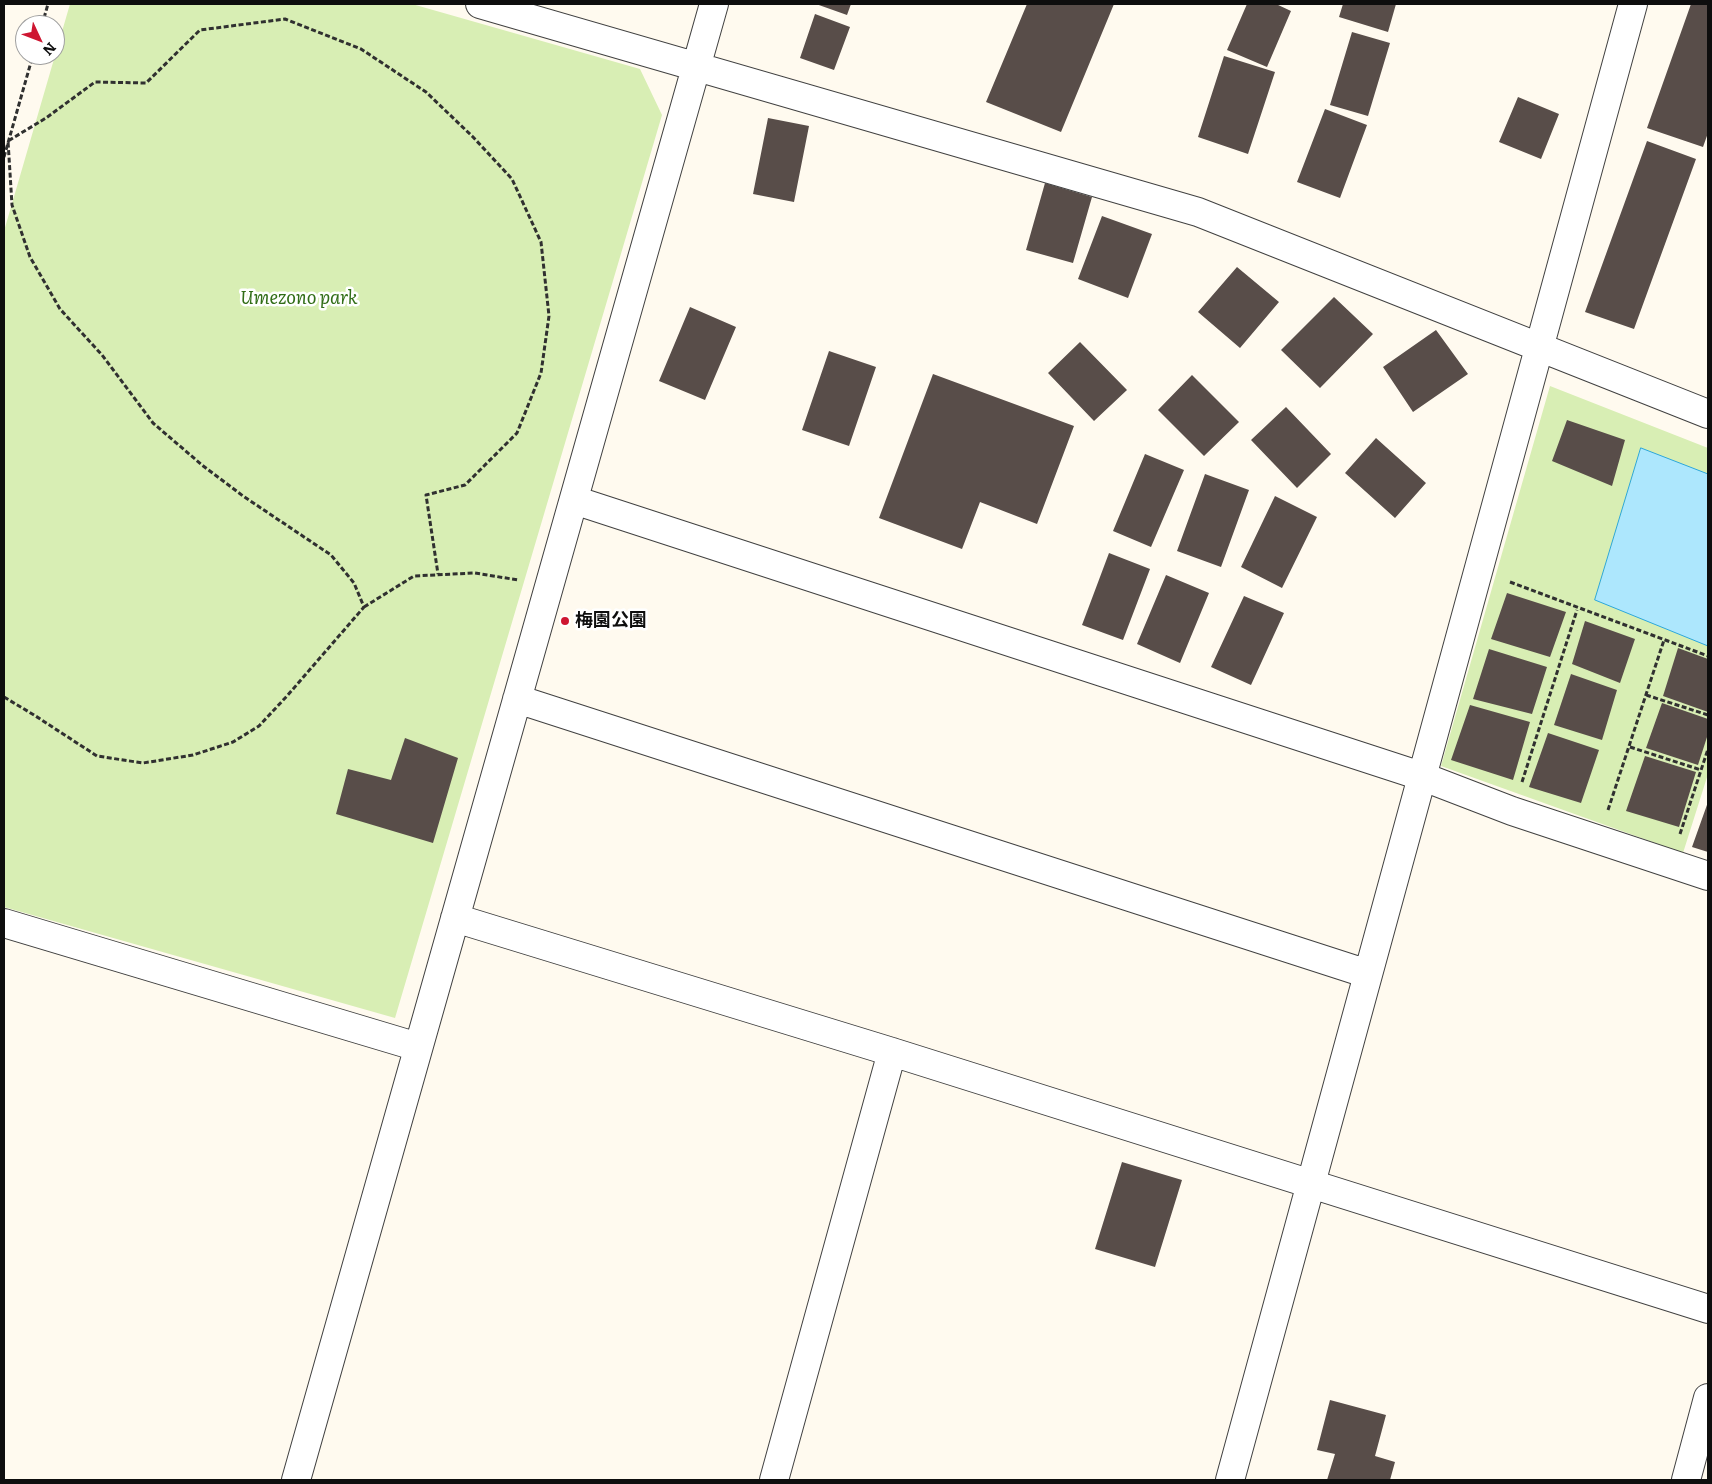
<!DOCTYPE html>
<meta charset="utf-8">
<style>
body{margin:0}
#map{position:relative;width:1712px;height:1484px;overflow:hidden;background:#fffaef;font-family:Literata,serif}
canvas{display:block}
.frame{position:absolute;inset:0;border:5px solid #0e0e0e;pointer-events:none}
.north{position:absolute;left:15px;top:15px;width:50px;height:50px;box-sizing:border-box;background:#fff;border:1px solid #9f9f9f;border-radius:50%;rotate:133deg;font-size:14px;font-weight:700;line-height:20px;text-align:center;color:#0e0e0e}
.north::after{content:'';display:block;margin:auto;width:18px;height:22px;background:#ce1631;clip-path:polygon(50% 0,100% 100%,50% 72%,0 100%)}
</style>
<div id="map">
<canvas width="1712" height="1484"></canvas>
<div class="frame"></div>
<div class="north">N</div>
</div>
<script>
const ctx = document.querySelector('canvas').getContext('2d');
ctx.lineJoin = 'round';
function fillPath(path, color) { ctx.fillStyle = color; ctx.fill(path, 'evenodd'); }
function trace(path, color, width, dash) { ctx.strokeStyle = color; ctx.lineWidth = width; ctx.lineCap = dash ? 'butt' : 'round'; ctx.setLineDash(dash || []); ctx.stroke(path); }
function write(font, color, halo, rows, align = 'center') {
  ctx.font = font + ' Literata,"Noto Sans JP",serif'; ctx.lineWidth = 5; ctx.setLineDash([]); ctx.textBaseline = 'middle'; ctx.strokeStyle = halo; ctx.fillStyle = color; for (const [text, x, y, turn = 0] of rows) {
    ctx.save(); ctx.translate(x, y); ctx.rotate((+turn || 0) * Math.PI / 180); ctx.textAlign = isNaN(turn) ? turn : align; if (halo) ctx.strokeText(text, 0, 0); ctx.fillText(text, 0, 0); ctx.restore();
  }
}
fillPath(new Path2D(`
 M70,4h342l228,65 22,46 -267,903 -391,-111v-676z
 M1550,386l158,62v326l-25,79 -242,-87z`), '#d8eeb4');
const water = new Path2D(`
 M1641,448l67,26v172l-113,-46z`);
fillPath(water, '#ade7fd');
trace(water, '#2ca7dc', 1);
fillPath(new Path2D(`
 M816,4h35l-4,11z
 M1027,4h87l-53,128 -75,-30z
 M1247,4h29l15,7 -24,56 -40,-17z
 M1343,4h53l-8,28 -49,-15z
 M1691,4h17v129l-5,14 -56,-19z
 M815,14l35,13 -16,43 -34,-12z
 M1352,32l38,11 -22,73 -38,-11z
 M1224,56l51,16 -27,82 -50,-17z
 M1518,97l41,17 -18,45 -42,-17z
 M1325,109l42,16 -27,73 -43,-16z
 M768,118l41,8 -15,76 -41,-8z
 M1647,141l49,18 -62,170 -49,-17z
 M1045,183l47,14 -19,66 -47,-13z
 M1102,216l50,18 -24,64 -50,-19z
 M1237,267l42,35 -39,46 -42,-36z
 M1334,297l39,37 -53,54 -39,-38z
 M690,307l46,20 -31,73 -46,-19z
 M1436,330l32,44 -55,38 -30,-45z
 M1080,342l47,48 -33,31 -46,-48z
 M829,351l47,16 -27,79 -47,-16z
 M933,374l141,52 -37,98 -57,-22 -18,47 -83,-31z
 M1192,375l47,47 -35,34 -46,-46z
 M1286,407l45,47 -34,34 -46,-48z
 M1567,420l58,20 -13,46 -60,-25z
 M1376,438l50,45 -31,35 -50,-45z
 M1145,454l39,16 -33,77 -38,-16z
 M1205,474l44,16 -28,77 -44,-16z
 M1275,496l42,21 -35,71 -41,-21z
 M1109,553l41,16 -27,71 -41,-15z
 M1166,575l43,18 -29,70 -43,-19z
 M1507,593l59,19 -16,45 -59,-18z
 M1244,596l40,17 -33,72 -40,-18z
 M1585,621l50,18 -15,44 -48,-19z
 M1678,648l30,11v53l-45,-16z
 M1489,649l58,18 -15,47 -59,-15z
 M1571,674l46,16 -15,50 -48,-15z
 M1662,703l46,16v15l-10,31 -52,-17z
 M1470,705l60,17 -17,58 -62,-20z
 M1548,733l51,17 -18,53 -52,-16z
 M405,738l53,20 -25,85 -97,-29 12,-45 43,11z
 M1645,756l51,16 -17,55 -53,-16z
 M1708,802v50l-16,-5z
 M1122,1162l60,18 -27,87 -60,-18z
 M1330,1400l56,15 -11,41 20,6 -5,18h-63l8,-26 -18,-4z`), '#584d49');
const minor = new Path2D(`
 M480,4l718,208 510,202
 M574,500l847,276 91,35 196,65
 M517,699l851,275
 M455,918l437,134 816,257
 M4,923l414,124
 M296,1480l418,-1476
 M774,1480l118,-428
 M1230,1480l403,-1476
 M1686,1480l22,-82`);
trace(minor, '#414141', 30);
trace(new Path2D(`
 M42,25l6,-21
 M4,157l29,-102
 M1510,582l198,74
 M364,607l50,-31 61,-3 43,7
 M1646,695l62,20
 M4,697l30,18 63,41 46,7 50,-8 40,-13 26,-16 28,-30 77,-89 -10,-24 -23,-28 -88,-59 -41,-31 -49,-42 -51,-68 -42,-46 -30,-52 -18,-52 -4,-64 38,-23 49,-36 51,1 54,-53 85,-11 76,30 65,43 47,45 39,42 29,63 8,74 -8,57 -24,60 -52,52 -39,10 12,79
 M1630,747l71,23
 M1522,782l55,-172
 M1608,810l56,-170
 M1680,834l28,-85`), '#303030', 3, [5, 2.5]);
trace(minor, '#fff', 28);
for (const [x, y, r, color] of [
 [565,621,5,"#ce1631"]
]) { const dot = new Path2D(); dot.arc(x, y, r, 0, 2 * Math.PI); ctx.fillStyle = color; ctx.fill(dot); trace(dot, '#fff', 2); }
write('italic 18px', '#316d17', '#fff', [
 ["Umezono park",299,299]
]);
write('bold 18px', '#0e0e0e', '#fff', [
 ["梅園公園",575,621]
], 'left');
</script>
